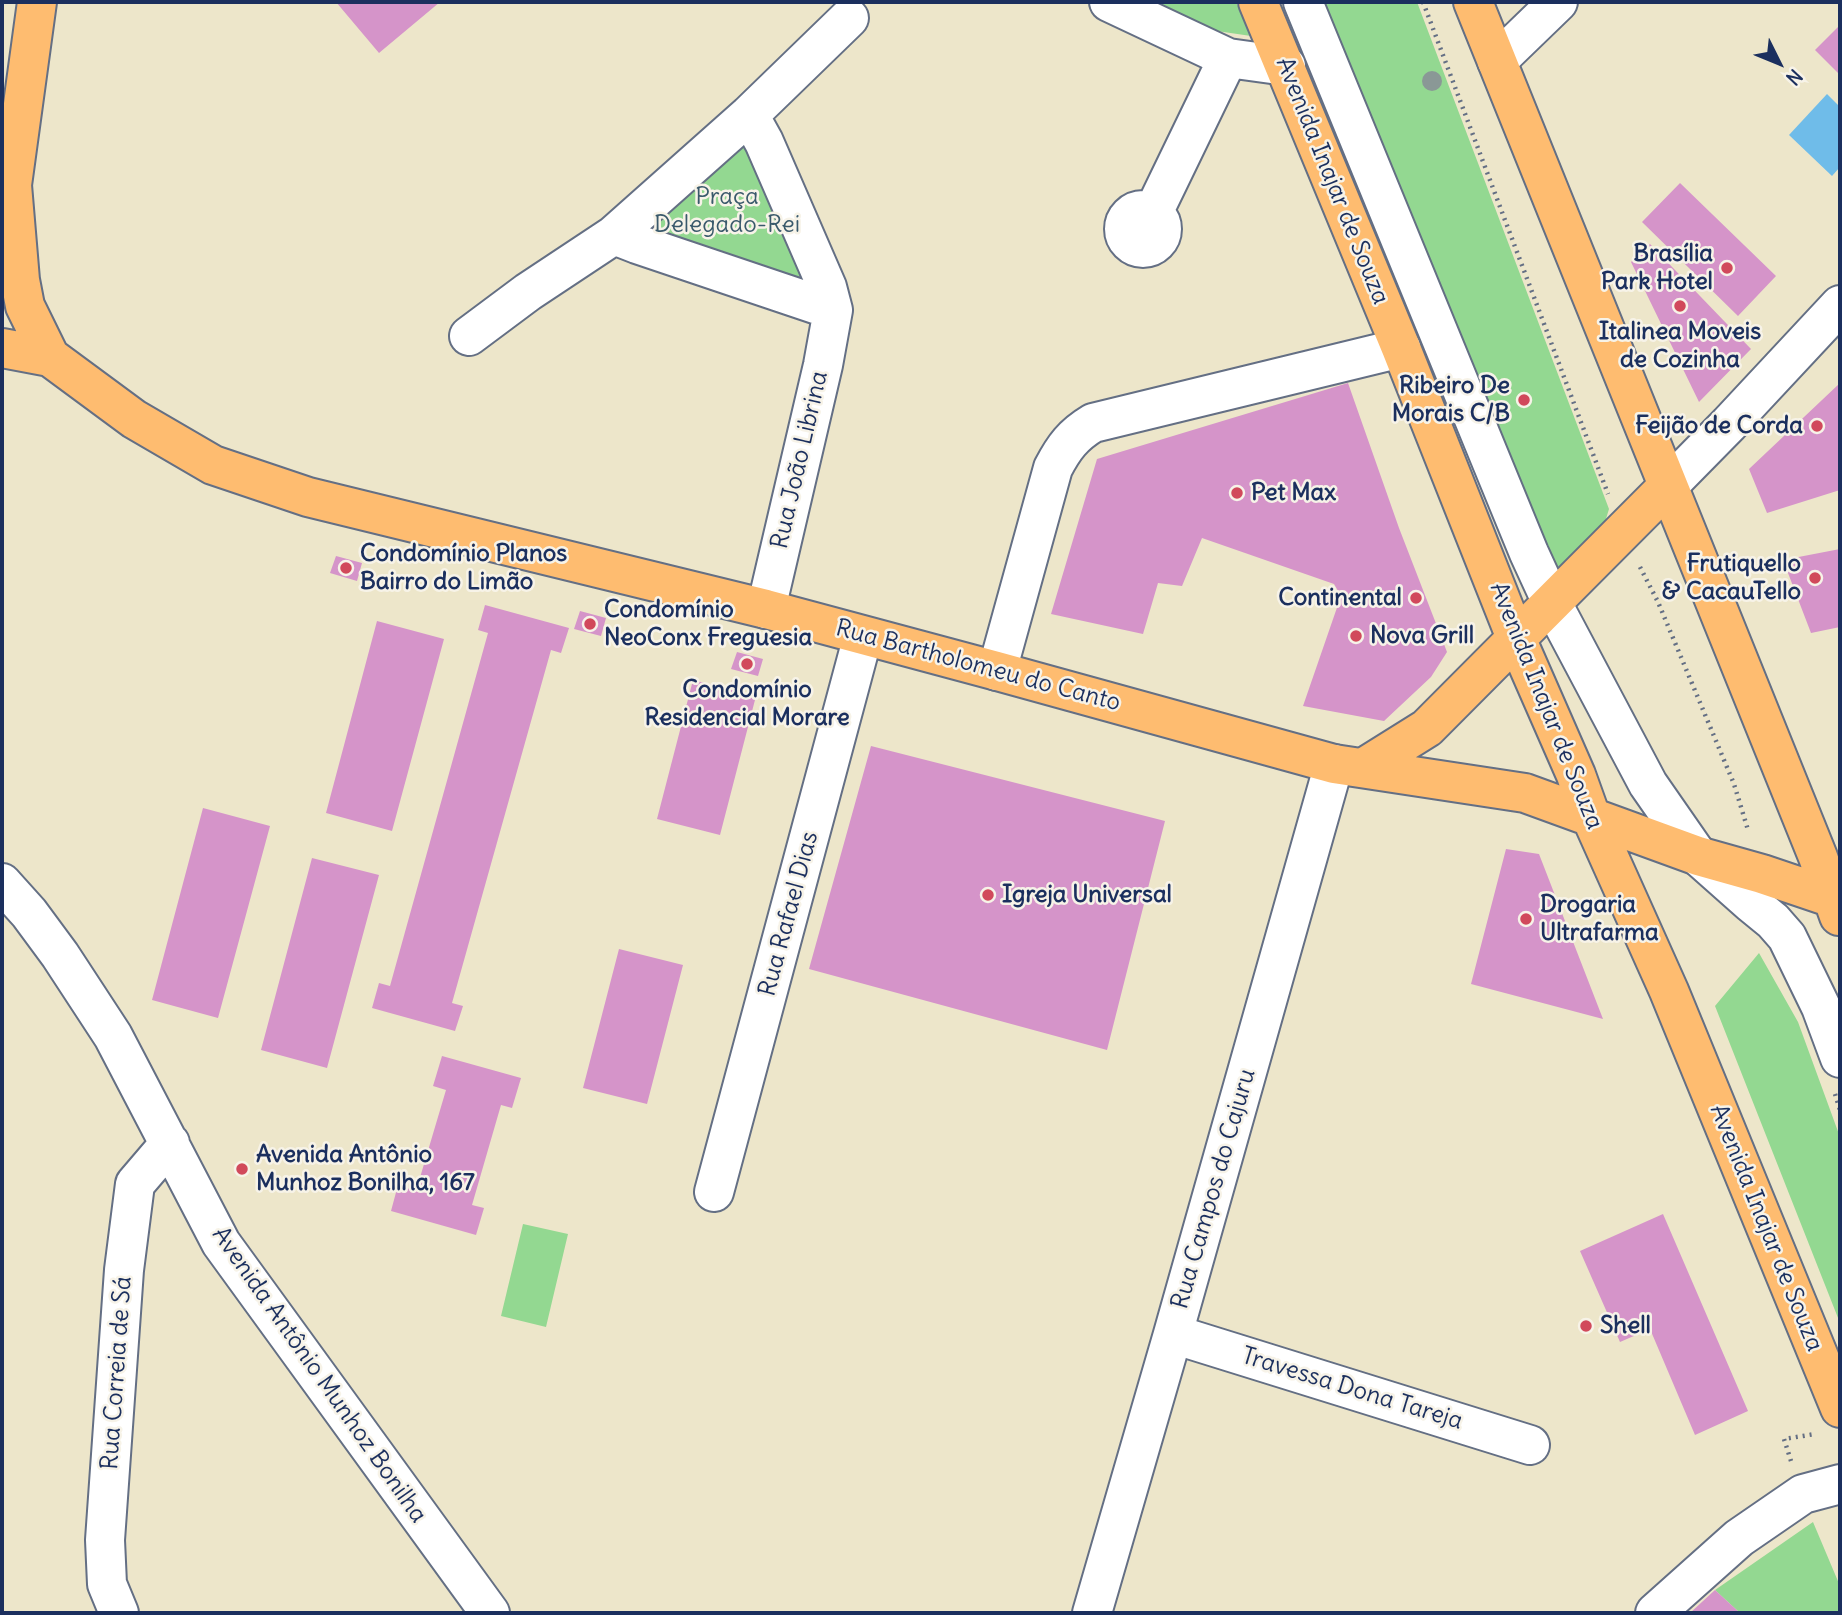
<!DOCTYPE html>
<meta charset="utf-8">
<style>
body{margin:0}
#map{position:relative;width:1842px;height:1615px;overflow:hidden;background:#ede6ca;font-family:Delius,sans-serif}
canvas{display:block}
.frame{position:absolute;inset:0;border:4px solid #1b2f5e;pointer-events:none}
.north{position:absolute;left:1744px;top:28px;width:70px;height:70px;-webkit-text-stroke:5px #f7f3e8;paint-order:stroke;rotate:133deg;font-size:19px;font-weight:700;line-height:28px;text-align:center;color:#1b2f5e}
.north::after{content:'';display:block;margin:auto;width:24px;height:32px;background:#1b2f5e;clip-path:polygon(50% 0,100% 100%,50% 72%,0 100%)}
</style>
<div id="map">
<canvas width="1842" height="1615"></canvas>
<div class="frame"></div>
<div class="north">N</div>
</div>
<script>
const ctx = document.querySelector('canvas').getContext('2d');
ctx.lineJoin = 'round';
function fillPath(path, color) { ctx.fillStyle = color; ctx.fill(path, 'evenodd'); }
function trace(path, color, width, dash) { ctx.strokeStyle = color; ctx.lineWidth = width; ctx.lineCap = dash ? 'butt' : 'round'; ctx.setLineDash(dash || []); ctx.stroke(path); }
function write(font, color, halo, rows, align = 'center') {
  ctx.font = font + ' Delius,sans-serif'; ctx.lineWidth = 5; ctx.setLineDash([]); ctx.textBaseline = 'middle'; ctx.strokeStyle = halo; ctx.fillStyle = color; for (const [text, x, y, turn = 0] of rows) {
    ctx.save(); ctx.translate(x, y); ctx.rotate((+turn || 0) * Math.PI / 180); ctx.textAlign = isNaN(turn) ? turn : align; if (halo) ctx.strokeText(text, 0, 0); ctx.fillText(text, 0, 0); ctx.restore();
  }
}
fillPath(new Path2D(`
 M1150,2h86l15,34 -41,-6z
 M1314,2h103l192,507 -8,26 -44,34z
 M742,139l63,146 -165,-56z
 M1759,953l39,69 42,115v186l-125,-317z
 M523,1224l45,10 -22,93 -45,-11z
 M1813,1522l27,64v27h-100l-25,-23z`), '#93d891');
fillPath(new Path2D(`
 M1827,94l13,13v60l-8,9 -43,-41z`), '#6fbce9');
fillPath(new Path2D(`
 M336,2h104l-61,51z
 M1840,25v50l-25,-25z
 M1680,183l96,93 -38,40 -96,-94z
 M1650,244l101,105 -52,53 -68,-140z
 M1348,383l51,145 48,124 -16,25 -47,44 -81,-15 38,-110 -7,-12 -132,-46 -20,48 -24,-3 -15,51 -92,-20 46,-155z
 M1840,383v107l-73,23 -18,-44z
 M1840,549v78l-29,6 -28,-73z
 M336,556l26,7 -5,18 -27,-8z
 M485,605l84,23 -8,25 -10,-3 -99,353 11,3 -8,25 -83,-23 7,-25 11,3 98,-353 -10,-3z
 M580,611l26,7 -5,18 -27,-7z
 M377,621l67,18 -52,192 -66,-18z
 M737,652l26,7 -5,17 -27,-7z
 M693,680l63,16 -36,139 -63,-16z
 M871,746l294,75 -58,229 -298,-81z
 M203,808l67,18 -52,192 -66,-18z
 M1506,849l33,5 64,165 -132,-35z
 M312,858l67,17 -52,193 -66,-18z
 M619,949l64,16 -36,139 -64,-16z
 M442,1056l79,22 -9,30 -11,-3 -29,100 12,3 -8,27 -85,-24 7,-26 18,6 30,-101 -13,-4z
 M1663,1214l85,197 -53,24 -45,-106 -30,13 -40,-91z
 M1715,1590l25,23h-50z`), '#d594c9');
const minor = new Path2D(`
 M1109,2l119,56 58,8
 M1303,2l226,551 23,50 96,181 50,72 53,47 22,18 14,16 34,70 19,51
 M1497,61l61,-59
 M749,115l15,27 63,145 6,23 -10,55 -57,244
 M1124 229a19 19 0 1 1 38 0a19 19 0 1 1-38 0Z
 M1153,213l75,-155
 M614,235l23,9 196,66
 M469,336l59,-44 86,-57 135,-120 100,-97
 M1668,486l61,-62 111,-119
 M997,671l56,-203c11,-21 20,-33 40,-45l308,-75
 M2,883l27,30 31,42 53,81 108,207 269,370
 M714,1192l149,-556
 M1173,1334l357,111
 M119,1613l-12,-29 -2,-44 19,-270 11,-86 35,-41
 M1092,1613l81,-279 161,-570
 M1655,1613l84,-75 64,-44 37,-10`);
const major = new Path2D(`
 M1258,2l143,346 115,290 60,137 15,42 78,174 171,417
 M1473,2l345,855 21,59
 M12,185l8,95 5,26 25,51 84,62 79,46 95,32 458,112 231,62 337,93 191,29 173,63 64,18 71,24
 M6,208l6,-23 25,-183
 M2,348l48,9
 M1363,768l64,-40 241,-242`);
trace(minor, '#646f84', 42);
trace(major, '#646f84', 42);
trace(new Path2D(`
 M1423,2l185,492
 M1640,567l18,35 76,182 14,46
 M1835,1094l5,16
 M1791,1461l-7,-22 31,-5`), '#646f84', 4.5, [2, 5]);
trace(minor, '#fff', 38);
trace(major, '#febc70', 38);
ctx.fillStyle = '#8a9896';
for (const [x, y] of [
 [1432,81]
]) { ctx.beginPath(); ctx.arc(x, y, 10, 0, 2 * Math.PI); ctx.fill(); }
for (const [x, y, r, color] of [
 [1727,268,7,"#d1495b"],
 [1680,306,7,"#d1495b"],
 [1524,400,7,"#d1495b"],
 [1817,426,7,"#d1495b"],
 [1237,493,7,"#d1495b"],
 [346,568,7,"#d1495b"],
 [1815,578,7,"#d1495b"],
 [1416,598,7,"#d1495b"],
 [590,624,7,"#d1495b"],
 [1356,636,7,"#d1495b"],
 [747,664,7,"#d1495b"],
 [988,895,7,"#d1495b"],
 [1526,919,7,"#d1495b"],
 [242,1169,7,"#d1495b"],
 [1586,1326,7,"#d1495b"]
]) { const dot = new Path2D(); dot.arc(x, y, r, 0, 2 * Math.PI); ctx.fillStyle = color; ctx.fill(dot); trace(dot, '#f7f3e8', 2.5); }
write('24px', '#1b2f5e', '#f7f3e8', [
 ["Avenida Inajar de Souza",1332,181,68],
 ["Rua João Librina",800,460,-77],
 ["Rua Bartholomeu do Canto",978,666,15],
 ["Avenida Inajar de Souza",1546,706,68],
 ["Rua Rafael Dias",789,914,-75],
 ["Rua Campos do Cajuru",1214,1189,-74],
 ["Avenida Inajar de Souza",1766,1228,68],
 ["Rua Correia de Sá",117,1373,-86],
 ["Avenida Antônio Munhoz Bonilha",319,1375,55],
 ["Travessa Dona Tareja",1352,1389,17]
]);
write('24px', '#39596b', '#f7f3e8', [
 ["Praça",727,197],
 ["Delegado-Rei",727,225]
]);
write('bold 24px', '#1b2f5e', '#f7f3e8', [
 ["Brasília",1713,254,"right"],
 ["Park Hotel",1713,282,"right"],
 ["Italinea Moveis",1680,332,"center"],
 ["de Cozinha",1680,360,"center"],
 ["Ribeiro De",1510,386,"right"],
 ["Morais C/B",1510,414,"right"],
 ["Feijão de Corda",1803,426,"right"],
 ["Pet Max",1251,493],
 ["Condomínio Planos",360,554],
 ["Bairro do Limão",360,582],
 ["Frutiquello",1801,564,"right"],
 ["& CacauTello",1801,592,"right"],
 ["Continental",1402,598,"right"],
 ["Condomínio",604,610],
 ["NeoConx Freguesia",604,638],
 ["Nova Grill",1370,636],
 ["Condomínio",747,690,"center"],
 ["Residencial Morare",747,718,"center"],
 ["Igreja Universal",1002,895],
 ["Drogaria",1540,905],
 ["Ultrafarma",1540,933],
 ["Avenida Antônio",256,1155],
 ["Munhoz Bonilha, 167",256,1183],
 ["Shell",1600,1326]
], 'left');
</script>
